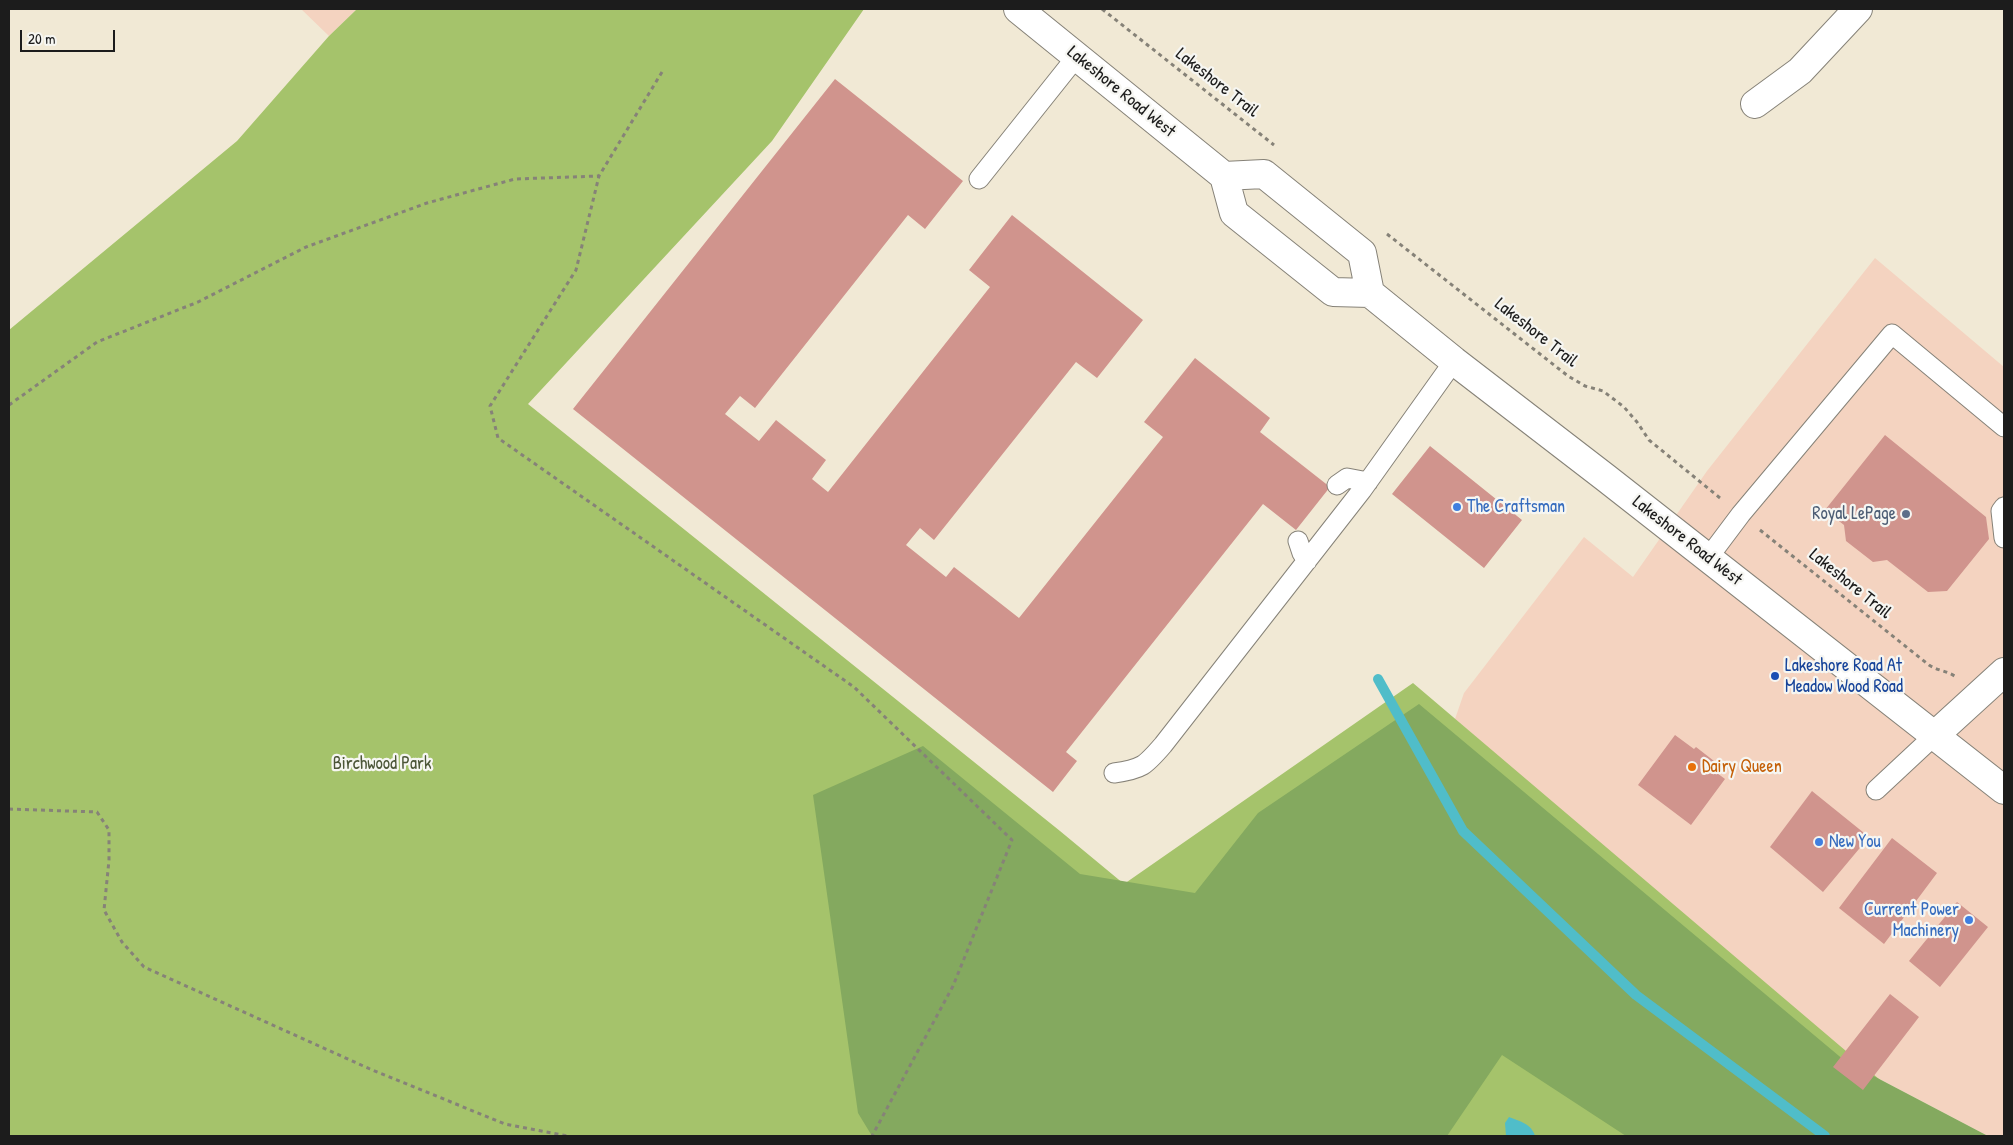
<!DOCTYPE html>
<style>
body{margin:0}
#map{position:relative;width:2013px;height:1145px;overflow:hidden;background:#f1e9d5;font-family:"Patrick Hand",sans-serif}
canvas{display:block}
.frame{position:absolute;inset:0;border:10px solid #1c1c1c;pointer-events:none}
.scale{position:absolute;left:20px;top:30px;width:95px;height:22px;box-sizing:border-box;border:2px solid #1c1c1c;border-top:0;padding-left:6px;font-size:15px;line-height:18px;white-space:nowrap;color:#1c1c1c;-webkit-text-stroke:4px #f6f6f2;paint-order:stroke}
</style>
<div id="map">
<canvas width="2013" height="1145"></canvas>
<div class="frame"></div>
<div class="scale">20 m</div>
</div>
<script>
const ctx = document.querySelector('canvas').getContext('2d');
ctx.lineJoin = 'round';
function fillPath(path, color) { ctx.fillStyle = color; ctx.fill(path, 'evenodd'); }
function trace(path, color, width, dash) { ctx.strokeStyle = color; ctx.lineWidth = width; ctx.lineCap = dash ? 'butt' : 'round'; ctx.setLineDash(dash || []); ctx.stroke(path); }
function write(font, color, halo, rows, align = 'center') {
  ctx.font = font + ' "Patrick Hand",sans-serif'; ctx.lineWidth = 4.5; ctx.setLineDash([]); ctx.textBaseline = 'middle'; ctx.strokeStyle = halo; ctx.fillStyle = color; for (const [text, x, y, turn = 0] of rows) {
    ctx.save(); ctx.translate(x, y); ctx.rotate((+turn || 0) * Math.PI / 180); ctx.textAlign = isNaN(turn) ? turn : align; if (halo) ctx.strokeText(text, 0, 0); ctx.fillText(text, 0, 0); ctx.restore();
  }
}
fillPath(new Path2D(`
 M301,9h56l-28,27z
 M1875,258l129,109v769h-16l-143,-75 -390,-342 9,-26 120,-156 49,40 74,-106z`), '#f4d3c0');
fillPath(new Path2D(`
 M357,9h507l-92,132 -244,263 532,427 64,53 289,-201 533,453h-1937v-806l228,-189 92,-105z`), '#a5c36b');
fillPath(new Path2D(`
 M1419,704l426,357 143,75h-362l-124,-81 -55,81h-575l-14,-23 -45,-318 110,-49 157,128 115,19 63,-80z`), '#84a95f');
fillPath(new Path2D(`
 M1509,1117c10,4 23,7 26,19h-29l-1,-13z`), '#50bdc9');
trace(new Path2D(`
 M1378,679l85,152 173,164 189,141`), '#50bdc9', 10);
fillPath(new Path2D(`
 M835,79l128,102 -38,48 -17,-14 -153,193 -15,-12 -15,18 34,27 17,-21 50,40 -14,19 16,13 162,-205 -21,-17 43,-55 131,105 -46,58 -21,-16 -142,178 -14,-12 -14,17 40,32 8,-10 65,51 144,-181 -19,-15 51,-64 75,60 -10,14 70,55 -34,43 -33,-26 -197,248 11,9 -24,31 -480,-383z
 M1885,435l101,82 3,22 -42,52 -19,1 -41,-32 -14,2 -27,-21 -2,-16 -19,-15z
 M1430,446l92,74 -38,48 -92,-74z
 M1675,735l19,14 2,-2 18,14 -5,6 16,12 -34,46 -53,-40z
 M1812,791l57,46 -46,55 -53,-45z
 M1892,838l45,35 -53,71 -45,-36z
 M1957,902l31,25 -48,60 -31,-26z
 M1890,994l29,23 -56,73 -30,-23z`), '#d0948d');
const lane = new Path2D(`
 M979,179l98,-123
 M1337,485l10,-7 21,4
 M2004,507l-3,4 3,27
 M1298,541l4,12 5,8
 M1708,558l33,-44 151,-180 112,93
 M1114,773c28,-4 31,-7 49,-28l199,-255 92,-129
 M1876,790l59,-55`);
const street = new Path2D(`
 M1755,104l45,-33 58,-62
 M1935,735l69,-63`);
const primary = new Path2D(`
 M1018,9l206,167 10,37 99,79 37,1 84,68 152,117 398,312
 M1224,176l40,-2 98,79 8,40`);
trace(lane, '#868278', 21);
trace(street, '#868278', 30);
trace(primary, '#868278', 30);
trace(new Path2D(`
 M1102,9l172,136
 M662,72l-63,104 -23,94 -86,136 8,32 356,249 158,153 -59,146 -81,150
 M1387,234l181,142 17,10 18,5 21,16 13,15 12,18 71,58
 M9,405l88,-63 101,-40 108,-55 121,-44 88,-24 84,-3
 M1760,530l169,135c9,6 19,6 27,12
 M9,809l88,3 12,18v30l-5,50 18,32 22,25 226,102 135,55 63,12`), '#868278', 3, [4, 4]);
trace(lane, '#fff', 19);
trace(street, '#fff', 28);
trace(primary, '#fff', 28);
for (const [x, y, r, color] of [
 [1457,507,5,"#3f7fe0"],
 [1906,514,5,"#5c6f8a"],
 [1775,676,5,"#1a4fb4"],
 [1692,767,5,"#e8710a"],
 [1819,842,5,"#3f7fe0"],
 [1969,920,5,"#3f7fe0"]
]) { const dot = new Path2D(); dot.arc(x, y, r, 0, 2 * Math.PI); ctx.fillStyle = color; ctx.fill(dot); trace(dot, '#f6f6f2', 2); }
write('18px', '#1c1c1c', '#f6f6f2', [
 ["Lakeshore Trail",1217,83,38],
 ["Lakeshore Road West",1121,92,39],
 ["Lakeshore Trail",1536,333,38],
 ["Lakeshore Road West",1687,541,38],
 ["Lakeshore Trail",1850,584,39]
]);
write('18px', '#366cbe', '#f6f6f2', [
 ["The Craftsman",1467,507],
 ["New You",1829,842],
 ["Current Power",1959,910,"right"],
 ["Machinery",1959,931,"right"]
], 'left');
write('18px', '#4e5e75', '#f6f6f2', [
 ["Royal LePage",1896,514]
], 'right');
write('18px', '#164399', '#f6f6f2', [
 ["Lakeshore Road At",1785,666],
 ["Meadow Wood Road",1785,687]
], 'left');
write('18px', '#4c5638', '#f6f6f2', [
 ["Birchwood Park",382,764]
]);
write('18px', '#c56008', '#f6f6f2', [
 ["Dairy Queen",1702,767]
], 'left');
</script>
